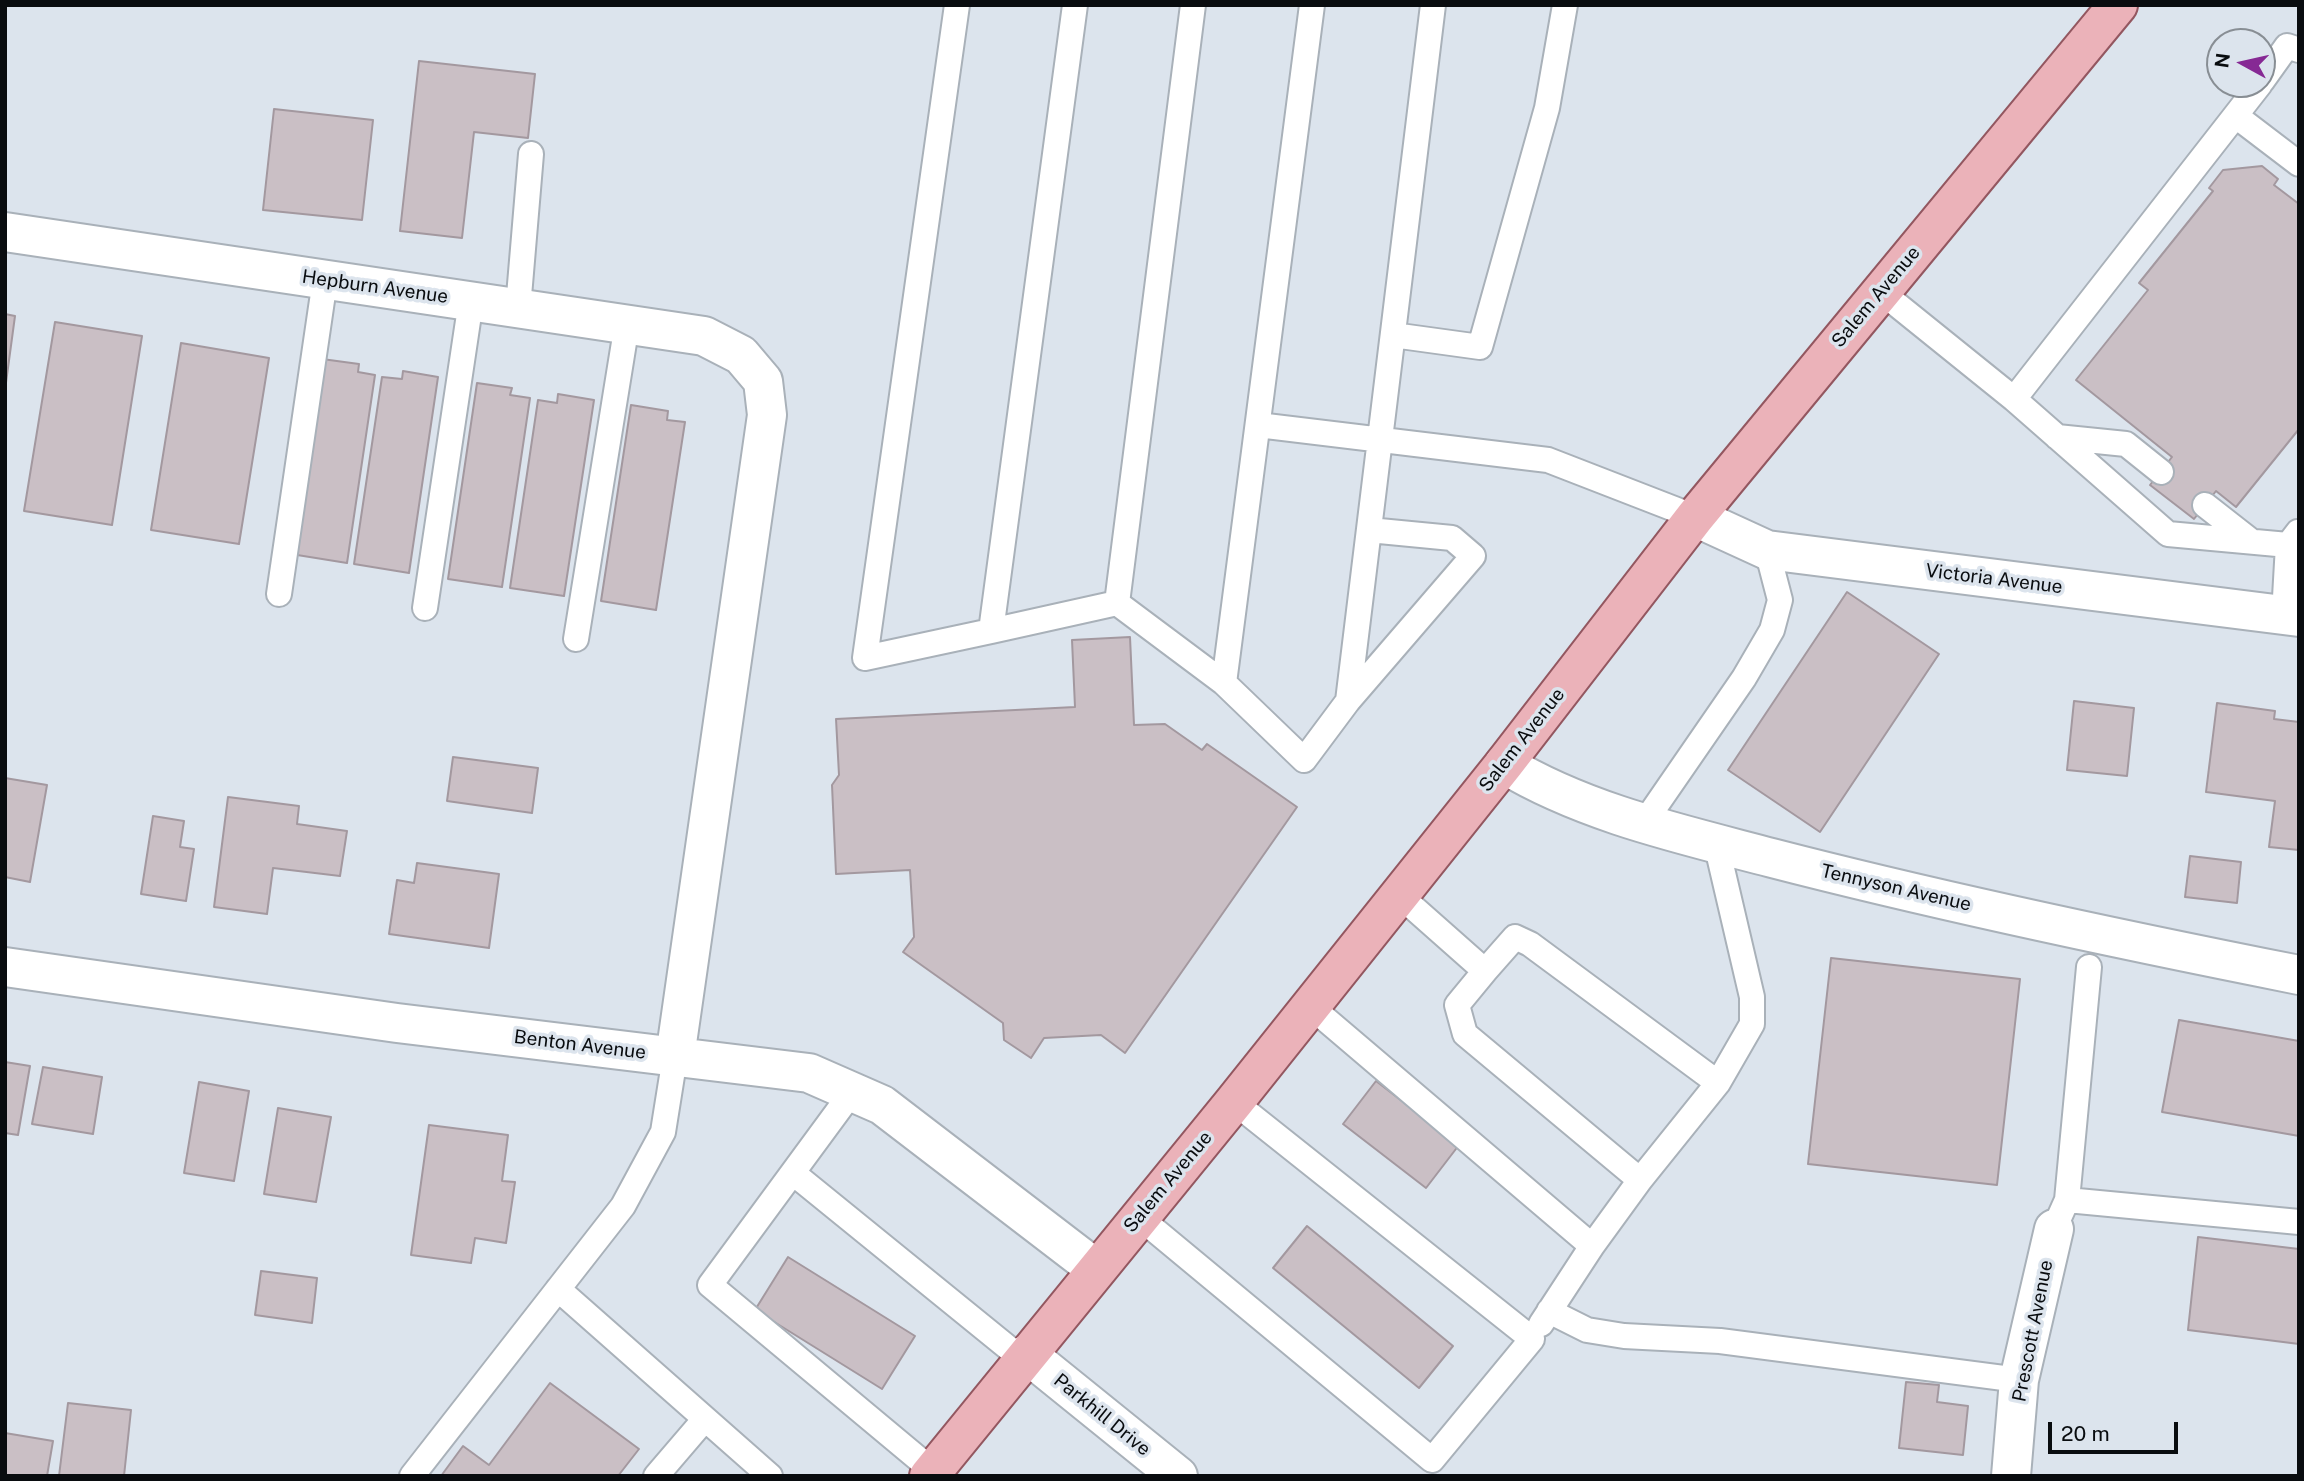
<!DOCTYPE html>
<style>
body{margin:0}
#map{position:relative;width:2304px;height:1481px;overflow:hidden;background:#dce4ed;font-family:"Public Sans",sans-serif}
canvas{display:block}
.frame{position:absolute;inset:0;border:7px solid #090c0f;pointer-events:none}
.north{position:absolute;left:2206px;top:28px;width:70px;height:70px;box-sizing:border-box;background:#dce4ed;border:2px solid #888e94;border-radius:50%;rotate:278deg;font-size:19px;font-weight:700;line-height:28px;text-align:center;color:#090c0f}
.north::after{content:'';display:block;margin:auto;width:24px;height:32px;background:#862994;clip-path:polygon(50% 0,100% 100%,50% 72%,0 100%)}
.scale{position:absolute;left:2048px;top:1422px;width:130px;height:32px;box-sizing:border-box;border:4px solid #090c0f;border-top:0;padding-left:9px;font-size:21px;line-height:24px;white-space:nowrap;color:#090c0f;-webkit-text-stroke:5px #dce4ed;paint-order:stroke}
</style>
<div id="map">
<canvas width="2304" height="1481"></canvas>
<div class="frame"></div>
<div class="north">N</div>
<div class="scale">20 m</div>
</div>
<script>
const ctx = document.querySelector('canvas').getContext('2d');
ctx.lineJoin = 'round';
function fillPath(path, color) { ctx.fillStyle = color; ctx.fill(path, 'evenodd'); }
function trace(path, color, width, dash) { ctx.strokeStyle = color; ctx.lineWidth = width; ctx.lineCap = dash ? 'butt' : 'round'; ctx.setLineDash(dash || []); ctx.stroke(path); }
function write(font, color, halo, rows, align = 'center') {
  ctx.font = font + ' "Public Sans",sans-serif'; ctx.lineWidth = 7; ctx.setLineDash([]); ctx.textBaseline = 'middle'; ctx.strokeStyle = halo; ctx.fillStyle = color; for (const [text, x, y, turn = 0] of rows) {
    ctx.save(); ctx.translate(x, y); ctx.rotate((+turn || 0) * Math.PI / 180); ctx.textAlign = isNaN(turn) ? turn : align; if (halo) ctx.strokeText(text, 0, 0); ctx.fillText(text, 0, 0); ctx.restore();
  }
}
const building = new Path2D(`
 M419,61l116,13 -7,64 -54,-6 -12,106 -62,-7z
 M274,109l99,11 -11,100 -99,-10z
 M2262,166l16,13 -4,6 25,19v225l-63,78 -20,-16 -22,28 -44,-34 22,-28 -96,-77 72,-90 -9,-7 74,-92 -4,-3 14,-18z
 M5,314l10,2 -10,74z
 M55,322l87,14 -30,189 -88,-14z
 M181,343l88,15 -30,186 -88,-14z
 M322,359l37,5 -1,8 17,3 -28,188 -56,-9z
 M403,371l35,6 -29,196 -55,-9 28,-187 20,2z
 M477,383l35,5 -2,7 20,3 -28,189 -54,-8z
 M558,394l36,6 -30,196 -54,-8 28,-188 19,3z
 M631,405l37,6 -1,9 18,2 -29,188 -55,-9z
 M1847,592l92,62 -119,178 -92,-62z
 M1130,637l4,88 31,-1 37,26 5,-6 90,63 -172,246 -24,-18 -57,3 -13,20 -27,-18 -1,-17 -100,-71 11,-15 -4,-67 -74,4 -4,-89 7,-10 -3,-56 239,-12 -3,-67z
 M2074,701l60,7 -7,68 -60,-6z
 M2217,703l58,8 -1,8 25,3v128l-30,-3 6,-46 -69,-9z
 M453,757l85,11 -6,45 -85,-12z
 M5,778l42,7 -17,97 -25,-5z
 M228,797l71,9 -2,18 50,7 -7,45 -67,-8 -6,46 -53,-7z
 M153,816l31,5 -4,26 14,2 -8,52 -45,-7z
 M2190,856l51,6 -4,41 -52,-6z
 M417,863l82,11 -10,74 -100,-14 8,-54 17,3z
 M1831,958l189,21 -23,206 -189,-21z
 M2179,1020l120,21v95l-137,-24z
 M5,1062l25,4 -12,69 -13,-2z
 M43,1067l59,10 -9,57 -61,-10z
 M1376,1081l83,64 -33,43 -83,-64z
 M199,1082l50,9 -15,90 -50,-8z
 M278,1108l53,9 -15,85 -52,-8z
 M429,1125l79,10 -6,46 13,1 -9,61 -31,-5 -4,25 -60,-8z
 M1307,1226l146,120 -34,42 -146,-120z
 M2198,1237l101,12v95l-111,-14z
 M788,1257l127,79 -33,53 -127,-79z
 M261,1271l56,7 -5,45 -57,-8z
 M1906,1382l33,3 -2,17 31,4 -5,49 -64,-7z
 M550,1383l89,66 -21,27h-177l22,-30 26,19z
 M68,1403l63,7 -7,66h-65z
 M5,1433l48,8 -6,35h-42z`);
fillPath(building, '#cabfc5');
trace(building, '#a3989f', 2);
const lane = new Path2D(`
 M957,5l-92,653 126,-27 84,-626
 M2262,81l25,-35 12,4
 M2236,116l63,48
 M1880,291l134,108 154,135 120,11
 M518,308l13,-154
 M1393,335l87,12 67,-239 18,-103
 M2014,399l246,-315
 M1258,425l290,35 147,57
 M2057,437l69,7 35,28
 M2205,505l46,36
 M279,594l46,-314
 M1117,603l107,80 88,-678
 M425,608l46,-307
 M2284,615l4,-70 10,-13
 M991,631l126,-28 76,-598
 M576,639l51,-315
 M1224,683l80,77 44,-59 85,-696
 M1348,701l125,-145 -21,-18 -83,-8
 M1644,823l100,-145 28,-48 8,-30 -13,-50
 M1398,894l87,77 30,-34 15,7 188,139
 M1485,971l-28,34 8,29 175,146
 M1310,1006l282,240 48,-66 78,-97 34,-59v-27l-36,-154
 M852,1092l-142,193 223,186
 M793,1173l229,186
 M2067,1200l232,22
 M1139,1217l293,243 100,-121 -298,-237
 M2054,1229l13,-29 22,-233
 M558,1289l212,187
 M1549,1311l38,19 37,6 96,5 299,39
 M1541,1324l51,-78
 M412,1476l211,-270 40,-74 12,-75
 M656,1476l48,-56`);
const street = new Path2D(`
 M5,232l699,104 37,19 22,26 4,34 -92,642
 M1695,517l72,33 532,67
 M1504,764c81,49 177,70 268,94 174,45 350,82 527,117
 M5,967l392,56 412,50 73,32 214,164
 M1027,1354l151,122
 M2011,1476l8,-96 35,-151`);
const primary = new Path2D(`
 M929,1476l305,-374 270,-338 191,-247 423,-512`);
trace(lane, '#a9b1b9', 28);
trace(street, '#a9b1b9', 42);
trace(primary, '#935760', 42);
trace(lane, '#fff', 24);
trace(street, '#fff', 38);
trace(primary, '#ebb2b9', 38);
write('19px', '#090c0f', '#dce4ed', [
 ["Hepburn Avenue",375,287,8],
 ["Salem Avenue",1876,297,-50],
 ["Victoria Avenue",1994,579,7],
 ["Salem Avenue",1522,740,-52],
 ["Tennyson Avenue",1896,888,13],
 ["Benton Avenue",580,1045,7],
 ["Salem Avenue",1168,1182,-50],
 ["Prescott Avenue",2033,1331,-79],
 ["Parkhill Drive",1102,1415,39]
]);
</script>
